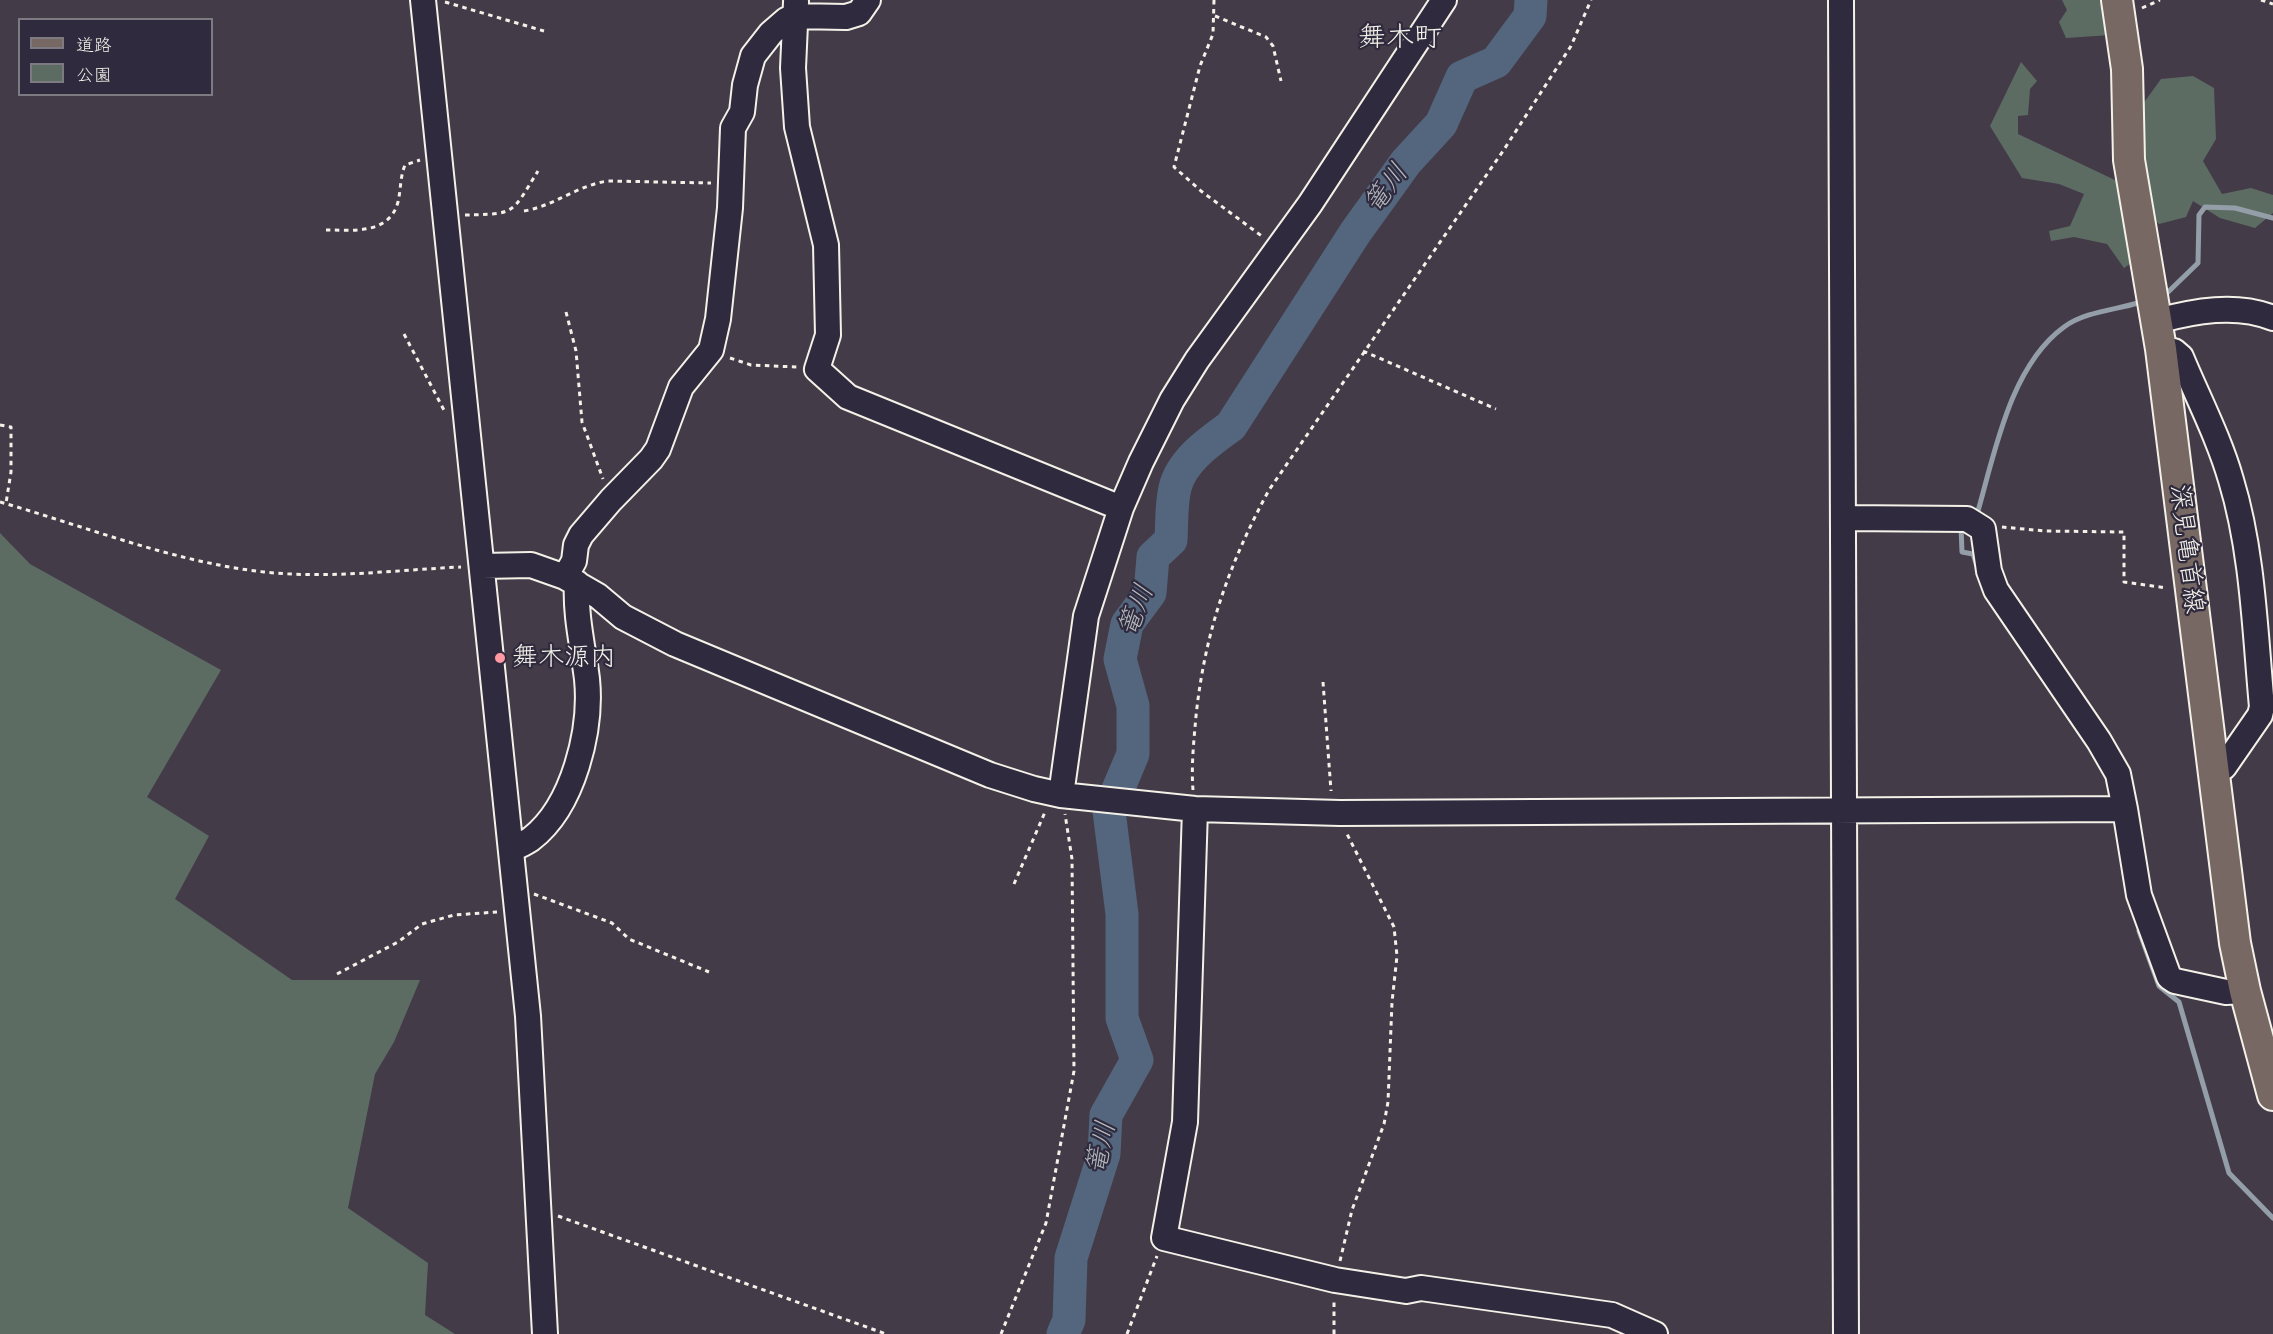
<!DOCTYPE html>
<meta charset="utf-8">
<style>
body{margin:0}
#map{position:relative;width:2273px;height:1334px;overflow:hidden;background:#443b48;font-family:Caveat,"Klee One",sans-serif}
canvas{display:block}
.legend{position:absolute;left:18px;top:18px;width:195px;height:78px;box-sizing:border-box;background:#2f2a3d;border:2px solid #7e7a81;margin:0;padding:8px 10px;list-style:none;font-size:18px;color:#f4f1e8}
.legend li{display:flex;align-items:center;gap:12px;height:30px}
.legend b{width:30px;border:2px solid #7e7a81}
</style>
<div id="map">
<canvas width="2273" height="1334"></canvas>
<ul class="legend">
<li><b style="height:8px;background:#776864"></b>道路</li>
<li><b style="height:16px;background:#5d6c63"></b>公園</li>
</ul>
</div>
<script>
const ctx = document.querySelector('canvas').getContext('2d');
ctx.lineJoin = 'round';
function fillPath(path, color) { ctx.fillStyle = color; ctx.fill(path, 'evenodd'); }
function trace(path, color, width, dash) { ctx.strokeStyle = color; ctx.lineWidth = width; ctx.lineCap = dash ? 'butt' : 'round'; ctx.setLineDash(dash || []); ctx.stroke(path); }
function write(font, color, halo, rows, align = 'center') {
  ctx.font = font + ' Caveat,"Klee One",sans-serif'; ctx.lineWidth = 4.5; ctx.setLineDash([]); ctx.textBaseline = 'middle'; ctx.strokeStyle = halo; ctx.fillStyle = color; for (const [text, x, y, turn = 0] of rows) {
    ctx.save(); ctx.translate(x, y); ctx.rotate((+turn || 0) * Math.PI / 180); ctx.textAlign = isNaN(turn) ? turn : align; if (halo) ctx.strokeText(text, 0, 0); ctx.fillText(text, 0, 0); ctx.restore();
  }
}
fillPath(new Path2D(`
 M2062,0h44l5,35 -45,3 -7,-16 8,-12z
 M2021,62l16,19 -7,8 -2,26 -10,1v18l99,47 20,-1 -2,-65 26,-36 32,-3 21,12 2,51 -13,22 19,33 29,-6 22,7v18l-18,15 -35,-10 -27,-17 -7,16 -27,7 -12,-10 -13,47 -10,7 -17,-24 -33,-7 -23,4 -2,-10 21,-5 14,-32 -25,-10 -37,-6 -32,-52z
 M0,533l30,31 191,106 -74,127 62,39 -34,63 117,81h128l-26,62 -19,32 -27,134 80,55 -3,52 30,19h-455z`), '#5d6c63');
trace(new Path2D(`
 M2165,295l33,-32 1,-48 6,-8 30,1 38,10
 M1976,518c18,-61 33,-151 88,-191 20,-15 50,-17 74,-24
 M1961,527l1,25 11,2 4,12
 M1992,603l16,25
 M2124,873l5,26
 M2139,931l20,55 20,16 50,171 44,45`), '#939ea8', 5);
trace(new Path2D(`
 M1063,1334l6,-14 2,-62 33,-104 2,-39 31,-55 -15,-42v-104l-13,-103 24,-57v-48l-13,-47 7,-35 23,-31 3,-36 18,-17c1,-17 0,-36 4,-52 6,-27 35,-47 56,-62l124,-193 51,-71 35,-38 21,-47 34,-15 34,-46 1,-16`), '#53667e', 33);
const minor = new Path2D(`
 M423,0l105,1016 17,318
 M1841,0l5,1334
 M796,2l-3,66 4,59 29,118 2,90 -11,34 31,28 273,111
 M2157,321c37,-10 79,-18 116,-3
 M2161,349l13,2 7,6c17,41 38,81 50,123 22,72 24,153 31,227l-2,8 -36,52 -11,5
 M1844,518l123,1 16,10 6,42 7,19 103,151 19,33 7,35
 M483,566l48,-1 34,12 33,19 25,21 52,27 315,131 44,14 27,6 134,14 145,4 785,-4 14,86 30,82 6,4 51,11 19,-1
 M565,577l9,-16 2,-16 5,-10 30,-35 40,-41 7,-10 23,-62 30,-37 7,-31 12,-111 3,-80 9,-16 3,-27 8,-29 18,-23 15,-13 8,-4 52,1 13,-4 9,-13
 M1061,795l25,-179 35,-108 20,-46 31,-62 25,-40 113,-156 134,-204
 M1195,809l-10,313 -21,116 171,42 71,11 15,-3 191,27 43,19
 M511,850c7,-4 14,-7 20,-11 43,-33 61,-110 56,-160 -4,-32 -12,-64 -10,-96`);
const major = new Path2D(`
 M2117,0l10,69 2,91 32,189 74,594 10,48 28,104`);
trace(minor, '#f4f1e8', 28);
trace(major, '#f4f1e8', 34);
trace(new Path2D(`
 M1214,0l-1,34 -13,32 -26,101 27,24 62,46
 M2261,0l12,4
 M445,2l99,29
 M2142,8l18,-8
 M1215,16l51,21 7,9 8,35
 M524,211c30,-5 54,-26 84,-30l103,2
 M465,215c52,-1 46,-1 73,-44
 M326,230c27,0 63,5 72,-28 3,-13 2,-25 7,-37l15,-5
 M566,312l10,39 6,71 21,57
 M404,334l41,78
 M1363,351l133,58
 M730,358l21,7 46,2
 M0,425l11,2v45l-5,31
 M0,502c87,25 174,60 264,70 64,7 132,-2 197,-5
 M2002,527l43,4 79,1v50l43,6
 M1323,682l8,109
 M1193,790c-2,-25 1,-50 3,-74 9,-85 33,-152 73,-226l234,-339 68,-105 20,-46
 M1014,884l31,-72
 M534,894l78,29 17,16 80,33
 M337,974l61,-32 24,-18 32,-9 43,-3
 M558,1216l328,118
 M1340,1261l12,-51 32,-86 4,-22 4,-100 5,-46 -3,-29 -47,-93
 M1001,1334l45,-111 28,-152 -2,-212 -7,-45
 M1127,1334l30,-78
 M1334,1334v-34`), '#f4f1e8', 3, [4.5, 4.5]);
trace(minor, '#2f2a3d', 24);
trace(major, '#776864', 30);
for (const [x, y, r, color] of [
 [500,658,6,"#ff9aa2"]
]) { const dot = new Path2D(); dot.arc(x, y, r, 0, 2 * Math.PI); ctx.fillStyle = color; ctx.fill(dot); trace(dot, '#2f2a3d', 2); }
write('26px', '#f4f1e8', '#2f2a3d', [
 ["深見亀首線",2186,549,83]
]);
write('26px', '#f4f1e8', '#2f2a3d', [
 ["舞木源内",512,658]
], 'left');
write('italic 27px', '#b4b9be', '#2f2a3d', [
 ["篭川",1387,189,-54],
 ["篭川",1137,611,-69],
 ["篭川",1102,1148,-78]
]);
write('28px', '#f4f1e8', '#2f2a3d', [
 ["舞木町",1400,39]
]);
</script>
